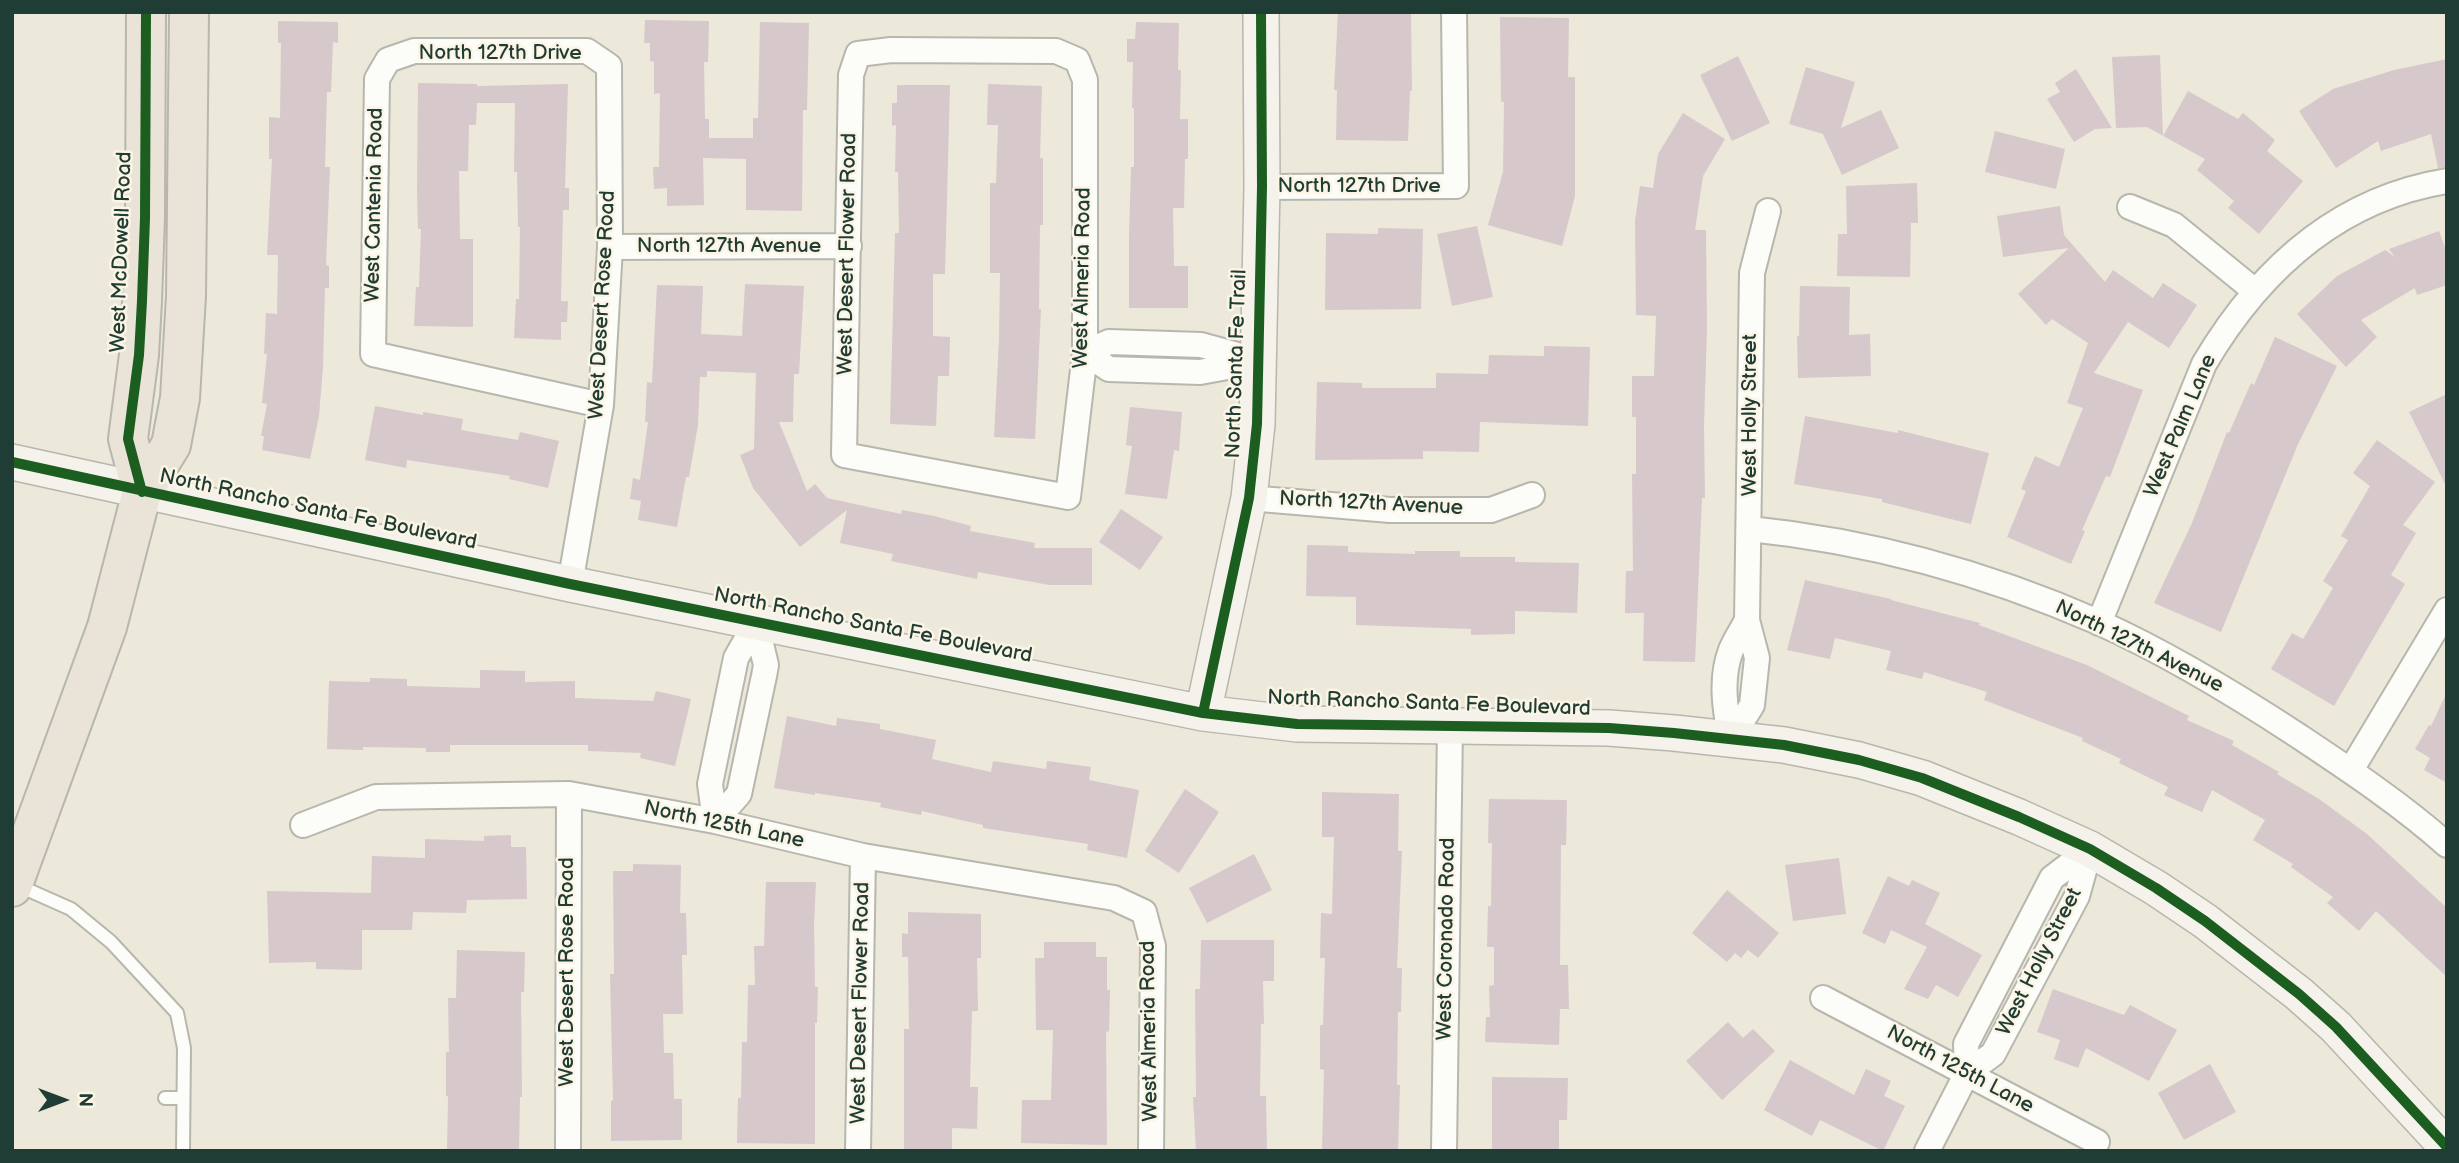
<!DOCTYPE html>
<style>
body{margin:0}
#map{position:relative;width:2459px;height:1163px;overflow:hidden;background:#ece8da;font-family:"Balsamiq Sans",sans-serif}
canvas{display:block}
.frame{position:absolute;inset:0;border:14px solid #1f3d34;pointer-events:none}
.north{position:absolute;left:28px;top:1065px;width:70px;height:70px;-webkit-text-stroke:5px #fcf5e5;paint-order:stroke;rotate:90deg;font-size:19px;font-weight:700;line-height:28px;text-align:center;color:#1f3d34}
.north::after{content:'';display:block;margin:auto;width:24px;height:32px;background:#1f3d34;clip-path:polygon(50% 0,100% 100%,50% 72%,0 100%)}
</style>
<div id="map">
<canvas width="2459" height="1163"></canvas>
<div class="frame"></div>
<div class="north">N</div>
</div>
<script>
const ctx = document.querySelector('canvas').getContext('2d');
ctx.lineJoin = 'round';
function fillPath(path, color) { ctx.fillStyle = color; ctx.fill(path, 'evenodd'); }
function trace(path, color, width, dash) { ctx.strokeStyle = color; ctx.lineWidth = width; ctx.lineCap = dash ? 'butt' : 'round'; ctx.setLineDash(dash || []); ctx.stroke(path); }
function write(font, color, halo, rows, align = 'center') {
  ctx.font = font + ' "Balsamiq Sans",sans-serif'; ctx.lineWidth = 5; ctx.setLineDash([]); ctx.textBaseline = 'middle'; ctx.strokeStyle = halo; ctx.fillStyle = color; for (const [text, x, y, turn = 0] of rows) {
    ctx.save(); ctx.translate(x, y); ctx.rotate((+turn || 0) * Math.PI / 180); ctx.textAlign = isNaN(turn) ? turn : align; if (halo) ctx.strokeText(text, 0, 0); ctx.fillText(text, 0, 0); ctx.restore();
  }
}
fillPath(new Path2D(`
 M1338,12h73l1,79h-2l-2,50 -72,-1 1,-50h-3z
 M1500,17l69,1 -1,59h7v119l-13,50 -74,-21 15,-53 1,-70h-3z
 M645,20l64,1 -1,41h-4l1,57h4v19h44v-20h5l2,-96 49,1 -2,87h-4l-1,101 -56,-1v-51l-43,-1 1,47 -37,1v-18l-13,1 -1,-22h6l1,-74 -6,1v-32l-4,-1v-18h-6z
 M278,21l60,1v21l-5,-1 -2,50h-4l-2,75h5l-4,98 3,1v22h-4l-2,79 -4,49 -9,43 -48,-9 2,-14h-3l6,-32 -5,-1 5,-49h-3l2,-41 11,1 1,-59h-11l5,-96h-3v-42l11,1 1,-75h-3z
 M1136,22l43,1 -1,47h3l-1,49h8v40h-3l-1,49h-11l1,58h14v42h-59v-71l2,-70h3v-59h-2l1,-46h-6v-23h8z
 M2160,55l3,81 25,-45 50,28 5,-6 32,27 -8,11 36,30 -44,53 -31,-26 6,-7 -37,-31 8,-11 -58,-32 -31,1 -4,-71z
 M1738,56l32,67 -38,18 -32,-66z
 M2447,59v108l-9,1 -7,-34 -50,17 -3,-10 -42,27 -37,-57 34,-22 61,-19z
 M1806,67l49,15 -14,46 40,-18 18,38 -57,27 -19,-41 -34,-10z
 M2076,69l36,59 -17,1 -21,13 -27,-43 13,-7 -5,-9z
 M418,83l59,1v2l91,-2 -3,104h4v22h-6l-2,91h7l-1,21h-6v18l-47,-2 2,-39h3l1,-72h-2l-1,-55h-3l1,-69h-38l-1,22h-7l-1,46h-9l1,68h13v88l-59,-1 2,-39h3l2,-58h-3l-1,-38z
 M988,84l54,2 -2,72h3v67h-3l-1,84h2l-6,130 -41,-2 5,-97 1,-67h-10v-90h6l2,-58h-11z
 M897,85h53l-5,189h-12v62l17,1 -1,39h-11l-2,50 -46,-2 5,-191h4l-1,-61h-3l1,-47 -4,1v-23h5z
 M1683,113l42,26 -22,37 -8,54h11l1,98 -3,98 1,72h-3l-7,164 -52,-1 1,-48h-19l1,-42h7l-1,-97h4v-57h-4v-41h22l2,-60 -20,-1 -1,-94 5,-35 13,2 5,-34z
 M1995,131l70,18 -9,40 -71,-17z
 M1917,183l1,40h-7l-1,54 -73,-1 1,-42h9l-1,-48z
 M2060,206l4,29 41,47 8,-12 40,28 10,-15 34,22 -28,43 -41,-26 -34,51 49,17 -33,87 -4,-1 -24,54 3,1 -14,33 -64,-27 19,-46 -5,-2 14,-33 24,11 24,-59 -16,-5 21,-60 -36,-24 -6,6 -28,-31 51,-46 -66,9 -6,-41z
 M1477,226l16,71 -41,9 -15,-72z
 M1378,228l45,1 -2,80 -96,1 1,-77 52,1z
 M2439,231l8,22v32l-30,10 -2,-7 -54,32 16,17 -31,30 -49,-53 40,-38 48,-26 10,7 -6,-8z
 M745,284l59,2 -5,88h-5l-1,48h-14l28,69 8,-7 12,14 74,16 1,-4 32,6 37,10 -1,5 65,12 -1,5h58v37h-43l-71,-13 -1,7 -86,-18 2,-7 -53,-11 7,-33 -47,37 -47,-59 -13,-33 14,-6 2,-76 -49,-2v6h-7l-2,48 -9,52h-3l-9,50 -39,-7 3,-19 -11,-2 3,-21 7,2 8,-58h-3l2,-40 5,1 5,-98 46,1 -2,48 41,2z
 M1800,286l50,1 -1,48 21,-1 1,42 -73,2 -1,-42h2z
 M2275,337l62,29 -39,78 -77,188 -67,-29 38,-80 35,-91 2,1 22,-50 3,2z
 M1544,346l46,1 -2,79 -108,-4 -1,30 -56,-1v8l-108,1 2,-78 45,1v5h74v-15l52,1 1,-19 55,1z
 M2447,394v94l-38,-76z
 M375,406l48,9v-3l40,7 -2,11 57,10 2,-8 39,9 -11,47 -39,-9 1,-3 -103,-16 -1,8 -41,-8z
 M1130,407l52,5 -3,39 -5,-1 -7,49 -42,-5 7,-48 -6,-1z
 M1805,416l93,17v-3l91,23 -18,71 -89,-22v-3l-88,-15z
 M2377,440l58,42 -32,43 13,8 -25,42 14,9 -71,122 -63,-37 21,-36 11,6 30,-51 -10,-7 25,-41 -7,-4 29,-50 -17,-13z
 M1121,509l42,28 -23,33 -41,-28z
 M1307,545l41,1v6l67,2v-3h45v6h55v5l64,1 -2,50 -62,-2v23l-44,1v-6l-115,-4v-28l-50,-1z
 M1805,580l86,19v1l89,23 -1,2 108,40 102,51 -2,4 47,21 -2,4 47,27 -2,2 42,25 48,35 80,74v69l-71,-66 -17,20 -32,-28 6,-6 -42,-30 2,-3 -40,-24 12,-20 -53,-30 -10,22 -38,-17 4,-8 -49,-24 2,-4 -39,-18 1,-3 -99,-38 3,-8 -63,-20 -2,7 -36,-9 5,-19 -56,-13 -5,21 -43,-9z
 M480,670l45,1v11l50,-1v17l78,3 3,-10 35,8 -16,67 -35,-8 1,-5 -53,-2v-6h-138v7h-24v-4l-63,-1v3l-36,-1 2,-68 41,1v-4l37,1v7l73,2z
 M2447,692v91l-23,-13 6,-12 -15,-9 14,-24 2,1z
 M787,716l49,10 1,-8 43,6v5l56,11 -4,19 59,13 2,-11 53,8 1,-8 44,6 -2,13 50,10 -12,68 -40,-8 1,-6 -105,-16v-3l-61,-14 -1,4 -41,-8 1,-4 -66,-10v2l-41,-7z
 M1185,789l34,23 -40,61 -34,-22z
 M1322,792l77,2 -1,57h4l-5,117h5l-1,44h-3l-1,73h3l-2,66h-76l2,-81 -4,-1v-44h3l2,-67h-5l1,-45 11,1 2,-77h-12z
 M1489,799l78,1 -1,45h-5l-1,120h8l1,44h-9l-1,36 -74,-3 1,-25h4l-1,-31 5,-1v-38h-7l1,-41h3l1,-63h-4z
 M511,835v12h15l1,52 -60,1 -1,13 -53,-1 -1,18h-50v40l-46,-1v-7l-47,1 -2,-72 104,2 1,-37 53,2v-19l59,2v-5z
 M1254,854l18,36 -65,33 -18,-35z
 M1839,858l7,56 -53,7 -8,-56z
 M633,864l48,1 -1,48h6l1,42h-5l1,59h-20l1,39h9l1,46h8v41l-71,1v-40l2,-1 -3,-126h4l-1,-103h20z
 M1888,876l21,10 3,-6 28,13 -15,31 57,31 -24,42 -22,-12 -8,14 -24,-10 23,-42 -36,-17 -6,14 -23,-11z
 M766,882h50l-2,42 1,63h3l-1,36h-2v121l-78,-1 1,-45h3l1,-56h5l1,-57h7l-1,-39h10z
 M1727,890l52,43 -21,25 -10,-8 -7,8 -6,-5 -8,9 -35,-29z
 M908,912l73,2v44h-4l1,53h-6l-2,76h8l-1,42 -25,-1v23h-48v-122h5l-1,-72h-6v-24l6,1z
 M1201,940h73v41h-11l1,43h-3l-1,72h6l1,55h-71l-3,-54h3l-1,-108h5z
 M1044,942h52v15h11v33h3l-1,42 -3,-1 1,114 -86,-2 1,-43h29l2,-70h-17l-1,-72h9z
 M457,950l68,2 -1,40h-3l1,105h-2l-1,54h-72l1,-55h-2v-44h3l-1,-54h8z
 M2053,989l71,26 6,-10 47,25 -28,51 -63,-33 -8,20 -24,-9 6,-19 -23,-8z
 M1728,1022l15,16 10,-9 22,22 -53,49 -36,-39z
 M1790,1060l64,35 12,-26 25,12 -7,15 21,10 -22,45 -63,-31 -8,16 -48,-26z
 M2210,1064l26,48 -52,28 -26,-47z
 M1492,1077l76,1 -1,42h-8v31h-67z`), '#d7c8cc');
const lane = new Path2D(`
 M17,885l54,24 40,33 66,71 7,35 -1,103
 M165,1098h18`);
const street = new Path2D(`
 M891,50l165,1 21,9 8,20v273l-17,144 -224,-42 7,-380 7,-21z
 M1262,187l194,-1 -2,-174
 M2130,207l44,18 81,66
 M610,247l239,-1
 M1085,353l24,16 91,3 60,-11
 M1085,353l24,-11 92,3 51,14
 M1249,498l141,12h101l41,-15
 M1750,529c119,12 238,45 348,93 69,31 135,71 199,113 51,34 104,69 150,110
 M570,584l31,-179 9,-158 -1,-181 -22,-15h-173l-26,9 -11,19 -4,275 228,51
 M2099,623l105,-259c55,-93 133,-165 243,-183
 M1731,739l21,-34 5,-47 -10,-38 5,-347 16,-62
 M1731,739c-6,-28 -11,-61 0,-89 4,-10 11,-20 16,-30
 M2351,770l96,-160
 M715,821l24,-27 25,-118 2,-11 -10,-42
 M715,821l-5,-37 26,-126 20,-35
 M303,825l73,-28 193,-3 146,27 148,35 251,42 30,14 9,34 -2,205
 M1823,998l274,144
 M1967,1073l-1,-29 86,-166 38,-29
 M568,1151l1,-357
 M858,1151l5,-295
 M1444,1151l6,-423
 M1927,1151l40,-78 26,-19 84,-158 13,-47`);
const secondary = new Path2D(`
 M12,462l558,122 633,129 94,11 312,4 65,5 110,12 75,15 63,18 97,39 71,32 66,39 49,33 94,73 37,33 111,120
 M1203,713l46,-215 8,-74 5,-237 -1,-175`);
const primary = new Path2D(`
 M142,492l-14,-53 11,-84 3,-54 3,-83 1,-206
 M12,887l95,-260 35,-135 29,-47 9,-47 6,-102 3,-284`);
trace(lane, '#b7b7ad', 16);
trace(street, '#b7b7ad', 28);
trace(secondary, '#b7b7ad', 38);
trace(primary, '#b7b7ad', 42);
trace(lane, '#fcfcf9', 12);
trace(street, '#fcfcf9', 24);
trace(secondary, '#f5f1eb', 35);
trace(primary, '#eae3d7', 38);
trace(new Path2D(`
 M12,462l558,122 633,129 94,11 312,4 65,5 110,12 75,15 63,18 97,39 71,32 66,39 49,33 94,73 37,33 111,120
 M142,492l-14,-53 11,-84 3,-54 3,-83 1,-206
 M1203,713l46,-215 8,-74 5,-237 -1,-175`), '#1b5e20', 10);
write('21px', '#1f3d34', '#fcf5e5', [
 ["North 127th Drive",500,54],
 ["North 127th Drive",1359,187],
 ["West Cantenia Road",375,205,-89],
 ["North 127th Avenue",729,247],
 ["West McDowell Road",122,252,-88],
 ["West Desert Flower Road",848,254,-89],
 ["West Almeria Road",1083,278,-89],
 ["West Desert Rose Road",603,305,-87],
 ["North Santa Fe Trail",1237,364,-88],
 ["West Holly Street",1751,415,-90],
 ["West Palm Lane",2181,426,-67],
 ["North 127th Avenue",1371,504,3],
 ["North Rancho Santa Fe Boulevard",318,510,12],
 ["North Rancho Santa Fe Boulevard",873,626,11],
 ["North 127th Avenue",2139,647,26],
 ["North Rancho Santa Fe Boulevard",1429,704,2],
 ["North 125th Lane",724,825,12],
 ["West Coronado Road",1447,939,-89],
 ["West Holly Street",2040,962,-63],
 ["West Desert Rose Road",568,972,-90],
 ["West Desert Flower Road",861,1003,-89],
 ["West Almeria Road",1150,1031,-91],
 ["North 125th Lane",1960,1070,28]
]);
</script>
